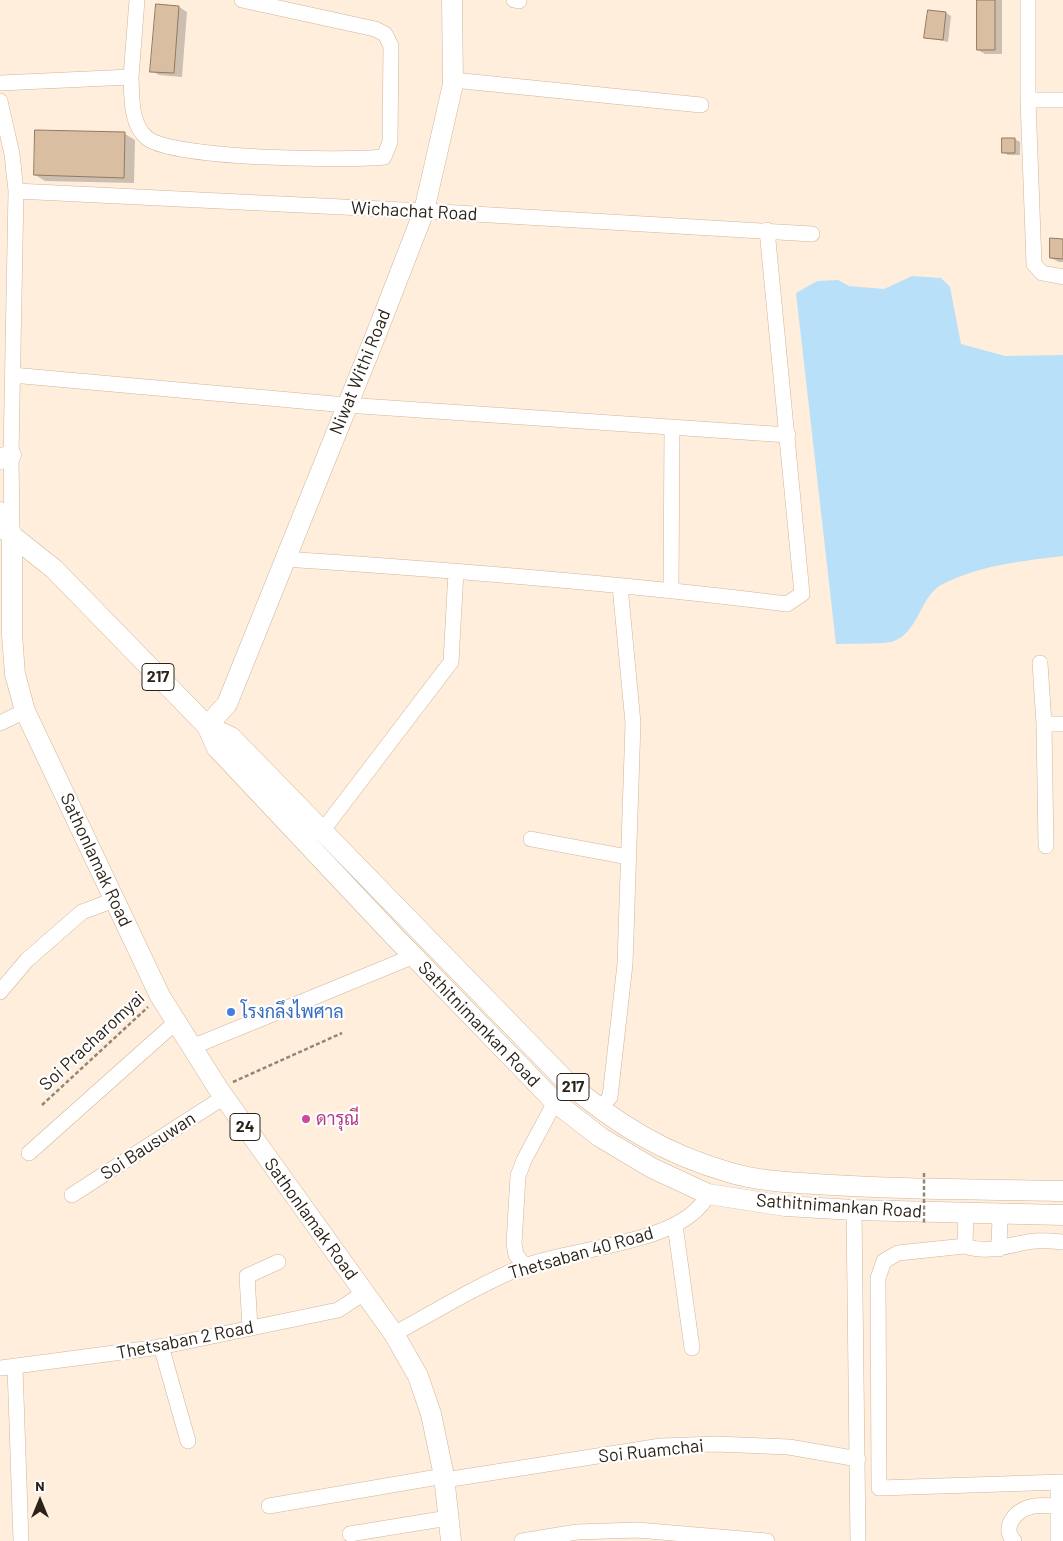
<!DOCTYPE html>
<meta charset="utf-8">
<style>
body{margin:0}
#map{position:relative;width:1063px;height:1541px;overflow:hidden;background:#ffeedc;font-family:Barlow,sans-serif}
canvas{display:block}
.north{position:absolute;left:15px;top:1476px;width:50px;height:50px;-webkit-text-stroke:4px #fff;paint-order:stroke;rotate:0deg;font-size:14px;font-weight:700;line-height:20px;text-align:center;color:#2c2217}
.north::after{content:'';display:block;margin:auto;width:18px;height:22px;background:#2c2217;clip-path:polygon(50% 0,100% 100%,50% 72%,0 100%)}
</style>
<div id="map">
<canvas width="1063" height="1541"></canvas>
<div class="north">N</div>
</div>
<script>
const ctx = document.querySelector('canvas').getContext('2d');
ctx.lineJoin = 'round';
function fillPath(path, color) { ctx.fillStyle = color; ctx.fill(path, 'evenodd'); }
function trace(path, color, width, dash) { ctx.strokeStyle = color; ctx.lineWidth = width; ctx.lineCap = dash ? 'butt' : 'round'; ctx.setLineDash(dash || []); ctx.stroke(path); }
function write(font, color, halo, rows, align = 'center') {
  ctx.font = font + ' Barlow,Sarabun,sans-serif'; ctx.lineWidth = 4.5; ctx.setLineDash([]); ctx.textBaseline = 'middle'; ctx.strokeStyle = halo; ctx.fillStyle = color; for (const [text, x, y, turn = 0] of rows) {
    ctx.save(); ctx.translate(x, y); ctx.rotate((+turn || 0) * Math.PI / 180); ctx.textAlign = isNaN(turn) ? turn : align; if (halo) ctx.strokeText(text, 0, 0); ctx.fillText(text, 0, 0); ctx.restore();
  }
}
fillPath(new Path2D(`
 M912,276l29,2 9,9 11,57 44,12 58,-1v201c-40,5 -82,9 -120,28 -23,11 -24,48 -49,57 -9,4 -45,2 -58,3l-40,-351 21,-12 21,-1 11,6 35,3z`), '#b9e0f9');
fillPath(new Path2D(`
 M978,0h24v54h-17l-7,-4z
 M157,6l22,1 8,5 -5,65 -23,-2 -7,-4z
 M946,13l5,3 -3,26 -22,-5z
 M125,134l10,6 -1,43 -89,-2 -10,-6z
 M1015,139l5,3v13h-12l-5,-3z
 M1063,240v22h-4l-8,-4z`), '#0003');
const building = new Path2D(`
 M977,0h18v50h-18z
 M156,4l23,2 -5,67 -24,-1z
 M928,10l18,2 -3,28 -19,-2z
 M35,130l90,2 -1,46 -90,-3z
 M1002,138h13v15h-13z
 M1050,238l13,1v20l-13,-1z`);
fillPath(building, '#d9bea1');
trace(building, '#92785e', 1);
const minor = new Path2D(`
 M514,0l5,1
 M1028,0v100l6,164 8,9 21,4
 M131,77c1,19 -1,47 16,61 26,21 198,23 237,19l6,-15 1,-96 -6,-12 -10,-5 -133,-29
 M453,80l248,25
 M0,83l131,-6 6,-77
 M1028,100h35
 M0,101l12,53 4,37 -5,264 1,78
 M16,191l408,20 388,23
 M12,375l334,30 442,30
 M284,559c168,11 336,24 503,45l15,-10 -35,-364
 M671,590l1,-163
 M1040,663l4,61 2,122
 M0,723l25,-12
 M1044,724h19
 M323,830l128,-168 5,-91
 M531,839l97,18
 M0,992l27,-32 55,-48 32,-12
 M192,1047l222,-91
 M599,1110l11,-13 15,-133 8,-241 -13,-137
 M29,1153l147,-131
 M72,1195l152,-98
 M854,1210l4,331
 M675,1225l17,123
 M1063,1242c-9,-1 -19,-2 -28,-1 -24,2 -45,14 -70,5l-67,7 -14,8 -6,17 1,210 184,-6
 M965,1246l1,-33
 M999,1249l1,-34
 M525,1266l-9,-11 -2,-11 4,-68 6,-16 31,-58
 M250,1328l-3,-52 31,-14
 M394,1334c42,-23 84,-49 128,-67 49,-20 163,-22 186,-73
 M161,1346l27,95
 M15,1367l6,174
 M0,1368l160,-21 178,-37 26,-17
 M445,1480l216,-34 55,-2 73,3 69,12
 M1058,1483v58
 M269,1506l175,-30
 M350,1534l98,-16
 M522,1541l55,-9 60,-2 130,11
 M1014,1541c-13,-13 1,-30 16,-34 8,-3 19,-1 28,-1`);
const major = new Path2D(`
 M0,459l11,-4
 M0,512l12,23v100l3,39 10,37 135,285 59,94 175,244 24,42 13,38 13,62 7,65
 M0,526l54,43 153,157 10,22 175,186 163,168 45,35 52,31 56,26 77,12 69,4 209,5
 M207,726l24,11 334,343c49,43 100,74 163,92 31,10 72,11 105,13 76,5 153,4 230,6
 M207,726l20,-22 152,-377 45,-116 29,-127 -1,-84`);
trace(minor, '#d0b599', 16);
trace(major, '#d0b599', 21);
trace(new Path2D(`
 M233,1082l109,-49
 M42,1105l106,-98`), '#938677', 2.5, [4, 2.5]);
trace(minor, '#fff', 15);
trace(major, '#fff', 20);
trace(new Path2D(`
 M924,1173v51`), '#938677', 2.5, [4, 2.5]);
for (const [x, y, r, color] of [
 [231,1012,5,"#3f7fe0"],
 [306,1119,5,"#d1479c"]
]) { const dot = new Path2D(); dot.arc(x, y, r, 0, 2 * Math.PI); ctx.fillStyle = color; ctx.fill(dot); trace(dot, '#fff', 2); }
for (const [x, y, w] of [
 [158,677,32],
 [573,1087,32],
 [245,1127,30]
]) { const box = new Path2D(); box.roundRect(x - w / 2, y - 13.5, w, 27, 4); ctx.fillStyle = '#fff'; ctx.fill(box); trace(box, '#2c2217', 1); }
write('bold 16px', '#2c2217', null, [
 ["217",158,677],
 ["217",573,1087],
 ["24",245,1127]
]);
write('18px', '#2c2217', '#fff', [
 ["Wichachat Road",414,211,3],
 ["Niwat Withi Road",360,372,-68],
 ["Sathonlamak Road",96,860,65],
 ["Sathitnimankan Road",479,1024,46],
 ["Soi Pracharomyai",92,1041,-43],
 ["Soi Bausuwan",148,1146,-33],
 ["Sathitnimankan Road",839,1206,4],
 ["Sathonlamak Road",311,1219,54],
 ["Thetsaban 40 Road",581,1253,-16],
 ["Thetsaban 2 Road",185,1340,-11],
 ["Soi Ruamchai",651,1451,-6]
]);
write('18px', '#366cbe', '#fff', [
 ["โรงกลึงไพศาล",241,1012]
], 'left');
write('18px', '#b23c85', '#fff', [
 ["ดารุณี",316,1119]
], 'left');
</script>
